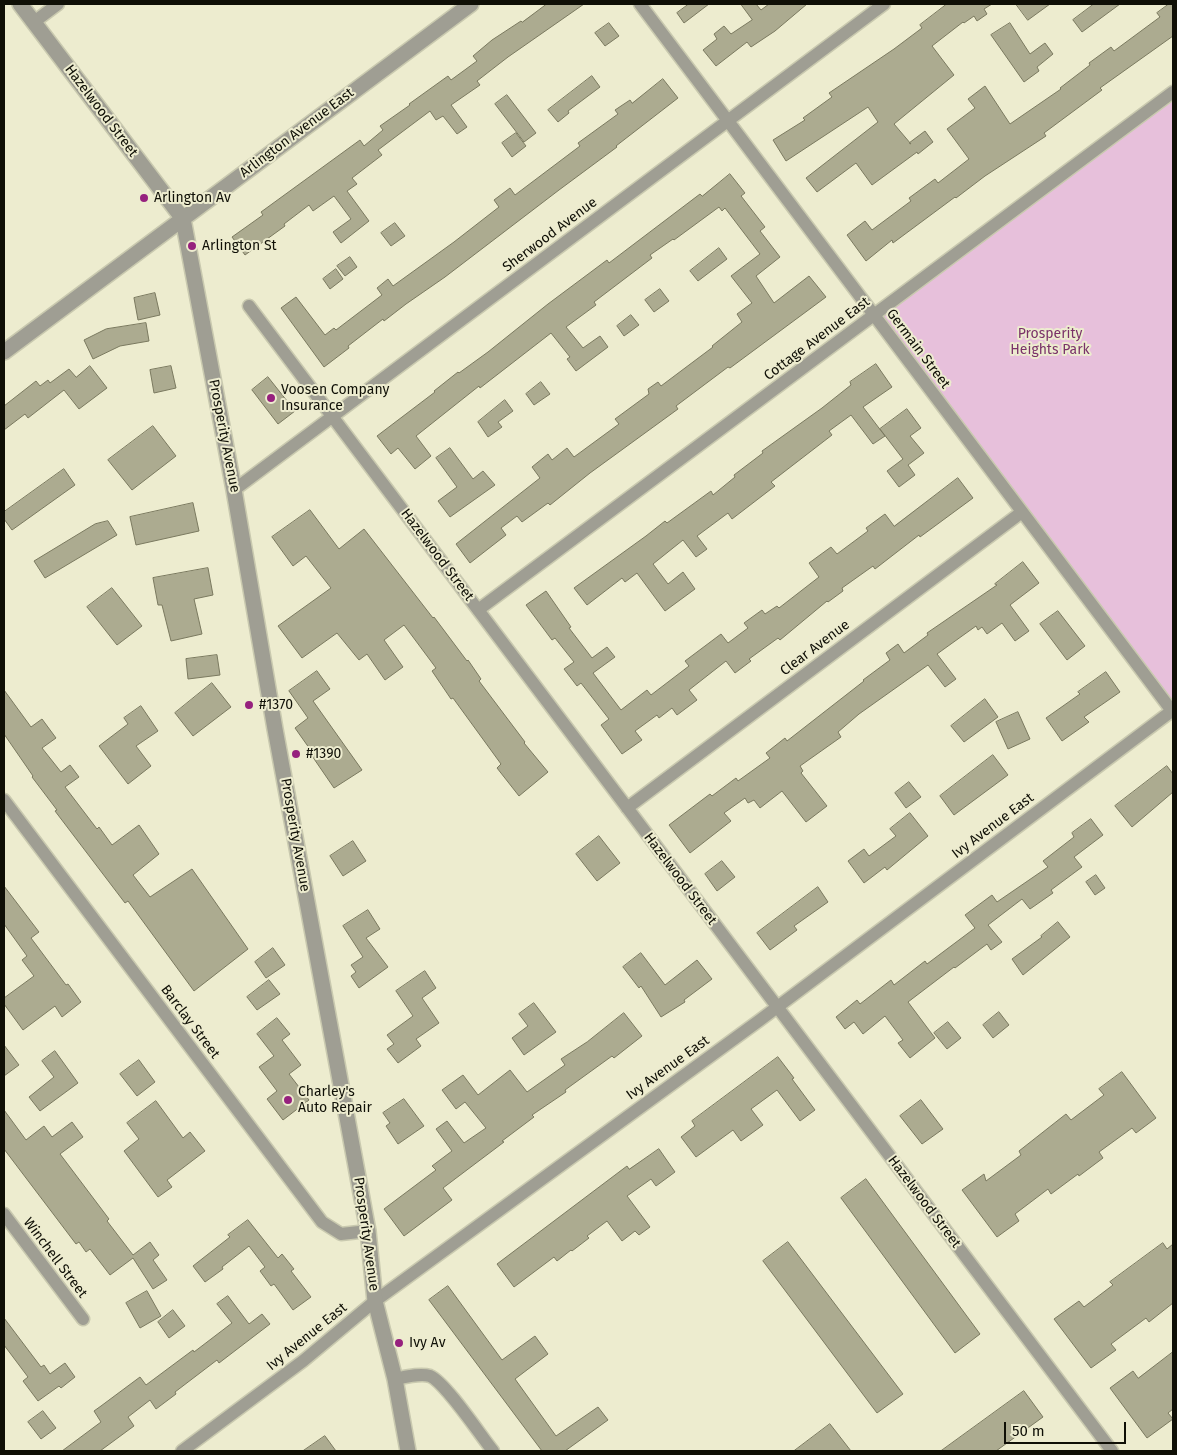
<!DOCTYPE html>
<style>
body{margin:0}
#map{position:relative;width:1177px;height:1455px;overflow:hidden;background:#edeccf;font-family:"Fira Sans",sans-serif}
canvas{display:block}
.frame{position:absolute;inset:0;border:5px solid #0f0f06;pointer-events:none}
.scale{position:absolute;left:1004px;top:1422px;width:122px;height:22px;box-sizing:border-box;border:2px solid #0f0f06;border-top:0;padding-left:6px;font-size:15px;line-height:18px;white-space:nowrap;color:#0f0f06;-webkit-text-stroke:4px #edeccf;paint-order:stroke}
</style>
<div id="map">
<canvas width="1177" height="1455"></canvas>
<div class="frame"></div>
<div class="scale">50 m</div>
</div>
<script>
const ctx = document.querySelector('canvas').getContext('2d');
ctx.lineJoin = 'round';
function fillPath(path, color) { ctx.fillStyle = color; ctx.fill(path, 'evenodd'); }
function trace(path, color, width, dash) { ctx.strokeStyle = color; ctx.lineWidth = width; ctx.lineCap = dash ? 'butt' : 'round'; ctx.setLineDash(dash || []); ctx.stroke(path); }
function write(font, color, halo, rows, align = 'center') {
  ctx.font = font + ' "Fira Sans",sans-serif'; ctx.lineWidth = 4; ctx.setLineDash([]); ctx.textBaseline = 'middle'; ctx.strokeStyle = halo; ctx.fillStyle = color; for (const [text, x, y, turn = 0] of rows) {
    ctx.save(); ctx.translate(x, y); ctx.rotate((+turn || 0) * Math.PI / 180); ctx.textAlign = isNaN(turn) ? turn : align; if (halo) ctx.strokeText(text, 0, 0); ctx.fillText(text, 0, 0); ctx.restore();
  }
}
fillPath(new Path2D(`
 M1173,101v609l-299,-395z`), '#e7c0db');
const building = new Path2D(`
 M547,4h37l-76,53 -31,24 3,4 -29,20 16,22 -10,7 -14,-18 -7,4 -6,-9 -52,39 4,5 -30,23 5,6 -10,7 22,30 -28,22 -8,-11 18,-13 -17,-23 -21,15 -4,-6 -25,19 1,2 -40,29 -13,-18 31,-22 -2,-3 99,-72 4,6 19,-16 -3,-4 30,-21 -1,-1 39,-28 3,4 26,-19 -4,-5 19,-16 29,-19 1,1z
 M689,4h20l-25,19 -7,-10z
 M741,4h15l5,6 8,-6h38l-32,27 -24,16 -4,-5 -31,24 -13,-16 14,-11 -3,-5 10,-8 7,8 21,-14z
 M947,4h45l-8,5 3,5 -10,7 -3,-5 -10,7 -1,-1 -31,24 22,29 -60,49 17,20 -2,-1 16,-12 8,11 -15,12 -1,-2 -45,33 -16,-22 -39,29 -11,-14 72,-56 -10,-15 -82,54 -13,-21 32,-20 -2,-2 29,-21 -3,-4 65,-44 28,-21 -2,-3z
 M1016,4h34l-22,16z
 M1094,4h26l-38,28 -9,-12z
 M1169,4h4v32l-73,52 2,2 -58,43 2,3 -61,40 -29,22 -1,-1 -62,46 -1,-3 -26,21 -19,-26 18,-14 7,9 39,-29 -2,-3 26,-19 3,4 31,-24 -22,-30 28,-21 -7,-9 17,-13 25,38 51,-35 -1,-1 30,-23 -1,-2 22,-16 3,4 46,-34 -3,-4z
 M609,23l10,13 -14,10 -10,-13z
 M1010,23l20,31 15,-11 8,11 -16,13 2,4 -15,11 -33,-47z
 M592,76l8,11 -32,24 1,2 -11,9 -10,-12z
 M663,79l15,19 -62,48 1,1 -58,43 -114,87 -39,27 -22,17 -1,-2 -35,27 1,2 -25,19 -43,-59 15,-11 29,38 9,-7 2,2 46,-35 -5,-7 11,-9 5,7 61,-44 45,-35 -5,-7 16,-12 5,7 65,-49 -2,-3 40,-29 -3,-4 15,-10 2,3z
 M507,95l29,38 -12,9 -29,-38z
 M516,133l10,13 -14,11 -10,-14z
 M730,174l15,19 -4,3 24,31 -5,4 20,26 -24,19 18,27 35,-27 17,21 -96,71 -2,-1 -52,39 2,3 -88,64 -40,32 -2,-2 -26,19 -5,-6 -16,12 5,7 -36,28 -14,-19 84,-66 -8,-11 16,-13 4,6 15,-12 7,9 45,-33 -4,-5 34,-25 -1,-5 10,-7 3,4 52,-39 -1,-1 30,-24 -5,-8 15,-11 -21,-27 29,-22 -35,-46 -3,3 -3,-4 -45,33 -1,-1 -23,16 2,3 -58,44 2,3 -30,22 17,21 17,-12 8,11 -32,24 -9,-12 3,-2 -19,-24 -71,55 -1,-2 -63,50 15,20 -16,13 -17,-21 -7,6 -14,-18 58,-44 -1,-1 24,-19 1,1 29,-21 60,-48 59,-44 2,3 91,-69 2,2z
 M395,223l10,13 -14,10 -10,-13z
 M719,248l8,11 -29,22 -8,-10z
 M350,257l7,10 -12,9 -8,-10z
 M336,269l7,10 -13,10 -7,-10z
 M660,289l9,12 -15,11 -9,-12z
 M155,293l5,22 -22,5 -4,-22z
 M631,315l8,10 -15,11 -7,-10z
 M146,323l3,18 -29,5 -27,13 -9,-19 22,-11z
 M876,364l16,23 -29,20 22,29 -12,8 -22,-29 -22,16 3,4 -61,47 4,4 -43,33 -4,-6 -31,23 10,13 -11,8 -13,-17 -30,24 15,20 15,-12 12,17 -30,22 -28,-38 -12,9 -3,-4 -35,27 -13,-17 72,-52 19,-15 2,2 44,-32 2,4 22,-18 -1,-2 29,-22 -1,-2 60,-43 29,-23 -1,-3z
 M90,366l17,22 -28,21 -15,-19 -36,28 -3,-4 -21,16v-24l32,-25 4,5 8,-6 2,3 19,-14 7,8z
 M171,366l5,22 -22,5 -4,-23z
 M268,377l27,34 -17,13 -26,-34z
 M541,382l9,12 -16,11 -8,-11z
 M505,400l8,11 -15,11 4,5 -14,10 -10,-15z
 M907,409l14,19 -11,8 14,17 -16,12 7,10 -16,12 -12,-16 16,-12 -23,-30z
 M153,426l23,30 -44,34 -24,-30z
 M450,448l23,31 10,-8 12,14 -45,32 -12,-16 19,-14 -21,-29z
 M64,469l11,16 -63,45 -8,-11v-7z
 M958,478l15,20 -53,39 -1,-2 -44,34 -2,-3 -31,22 1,3 -15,11 -1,-1 -47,39 -2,-2 -29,21 2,2 -16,12 -9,-12 -37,29 8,10 -20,15 -5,-7 -13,10 -2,-3 -22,16 7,9 -20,14 -21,-29 8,-6 -28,-36 -4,3 -13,-17 10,-7 -19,-24 -3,2 -26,-35 20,-14 25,36 -2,1 23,30 15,-11 8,10 -22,16 28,37 26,-20 4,5 38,-29 -4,-5 36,-27 7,9 20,-15 -4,-5 18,-13 3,4 12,-8 2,2 40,-31 -10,-14 22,-16 6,7 31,-23 -2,-3 19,-14 9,12z
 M193,503l6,28 -63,14 -6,-28z
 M310,510l29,39 25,-20 69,89 1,-1 33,44 1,-1 13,19 -2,2 46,61 -1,1 24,29 -29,24 -22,-28 4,-4 -48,-66 -2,1 -19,-28 4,-3 -32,-43 -20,15 19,27 -18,13 -18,-26 -8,6 -22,-27 -35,25 -24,-32 53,-38 -25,-32 -13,10 -21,-29z
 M108,521l9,14 -72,43 -11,-17 61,-37z
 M1023,562l16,21 -29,22 19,26 -14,10 -13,-18 -15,11 -5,-7 -4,3 -2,-4 -39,28 19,25 -11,8 -17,-22 -69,49 -21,18 3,5 -41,29 3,5 -2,2 26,33 -21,16 -24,-31 -22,17 -6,-8 -6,3 -3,-5 -21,15 7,8 -41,32 -21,-28 41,-31 2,2 24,-18 2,3 32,-23 -4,-5 19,-15 2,3 77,-60 -1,-1 27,-20 -4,-7 12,-9 6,9 24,-18 -1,-2 70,-48 -2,-1z
 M208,568l5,27 -19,4 8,35 -31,7 -9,-36h-4l-5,-27z
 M112,588l30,38 -25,19 -30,-38z
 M1058,611l27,35 -18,14 -27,-36z
 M217,655l3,20 -32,4 -2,-20z
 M317,671l13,18 -17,12 49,69 -28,18 -24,-35 2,-1 -17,-24 13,-10 -19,-27z
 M1106,672l14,20 -36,25 5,5 -27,19 -16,-23 34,-24 -2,-2z
 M212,683l19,24 -38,29 -18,-23z
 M4,690l27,37 11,-8 14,19 -14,10 19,24 9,-7 9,12 -14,10 32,42 2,-2 13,18 27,-20 20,29 -26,21 17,22 42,-28 56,80 -54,42 -66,-90 -3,2 -70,-92 2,-1 -25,-33 1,-1 -29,-42z
 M985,699l13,18 -34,25 -13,-16z
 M141,706l17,25 -22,15 15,20 -23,18 -29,-38 29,-22 -4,-6z
 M1018,712l12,27 -22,10 -12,-27z
 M993,755l15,20 -54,40 -14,-19z
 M1167,766l6,8v18l-41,35 -17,-21z
 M909,782l12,15 -15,11 -11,-15z
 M910,813l18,23 -41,34 -2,-3 -21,16 -16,-22 16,-12 5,7 27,-20 -6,-7z
 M1091,819l12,16 -29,22 8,10 -31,23 2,3 -23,16 -8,-10 -34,26 14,17 -11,8 -4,-6 -32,24 -1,-1 -46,35 27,36 -25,20 -12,-15 5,-3 -18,-24 -22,18 -9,-12 -9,7 -9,-12 21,-17 3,4 31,-24 3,5 31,-24 2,3 48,-36 -10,-13 27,-20 5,7 51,-35 -5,-6 31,-24 -2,-4z
 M599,836l21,27 -23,18 -21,-27z
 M353,841l13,20 -23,15 -13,-20z
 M722,861l13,16 -18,14 -12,-17z
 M1096,875l9,13 -10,7 -9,-13z
 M4,886l35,46 -8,6 35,47 2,-1 13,18 -19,15 -7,-11 -32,24 -19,-26v-6l30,-22 -12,-16 5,-4 -23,-32z
 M818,887l10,15 -34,24 3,4 -27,20 -13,-17z
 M368,910l12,19 -14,9 22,29 -29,21 -8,-12 5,-4 -5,-7 12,-8 -20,-31z
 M1058,922l12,15 -47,38 -11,-16 30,-22 -1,-1z
 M273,948l12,17 -19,13 -11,-16z
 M641,953l24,32 32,-25 15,19 -28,21 1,2 -24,15 -20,-31 -2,2 -16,-21z
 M425,971l11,17 -14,10 17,25 -23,16 5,7 -23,17 -11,-14 7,-5 -7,-9 26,-19 -17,-25z
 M269,980l11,14 -23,16 -10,-13z
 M534,1003l22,29 -32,23 -12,-17 16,-12 -9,-12z
 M999,1012l10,13 -16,13 -10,-13z
 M624,1013l18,23 -28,22 -2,-2 -47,34 1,2 -34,23 2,2 -32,24 2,1 -61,46 9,12 -48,36 -20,-27 52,-39 -4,-4 20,-15 -16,-22 11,-8 17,22 22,-15 -21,-26 -9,7 -14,-19 21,-15 15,20 32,-25 17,22 38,-27 -4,-6 26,-17z
 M277,1018l13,16 -8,6 19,25 -12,9 20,26 -26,20 -16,-21 10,-8 -18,-24 15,-11 -17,-22z
 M948,1022l13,16 -14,11 -13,-16z
 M4,1045l15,20 -15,11z
 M55,1051l23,32 -38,28 -11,-14 25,-20 -12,-16z
 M778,1057l16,21 -2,1 23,31 -15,11 -23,-31 -26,19 12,16 -22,16 -8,-11 -37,27 -15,-20 14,-11 -3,-5z
 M139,1060l16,22 -18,14 -17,-22z
 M1122,1072l34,46 -20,15 -4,-5 -33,24 4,6 -24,18 -1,-2 -27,20 -3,-5 -33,25 4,7 -22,16 -35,-47 22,-16 2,7 35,-26 -2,-4 47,-37 5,6 33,-25 -5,-6z
 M404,1099l20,27 -26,18 -12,-18 4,-3 -7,-10z
 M921,1100l22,29 -21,15 -22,-28z
 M156,1101l27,37 7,-6 15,19 -38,29 5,7 -14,10 -34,-46 15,-12 -12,-16z
 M4,1110l22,30 18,-14 8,11 20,-15 11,15 -23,17 49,65 -2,2 26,34 17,-13 9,13 -6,5 14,20 -14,9 -20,-31 -23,17 -20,-26 -4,3 -7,-10 -3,2 -72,-95z
 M659,1149l16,23 -19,14 -5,-7 -24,17 23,31 -11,8 -4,-4 -13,10 -15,-20 -20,15 2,2 -17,13 -1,-1 -14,11 -3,-4 -40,30 -17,-23 130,-98 2,3z
 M866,1179l114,155 -25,19 -114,-155z
 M248,1220l30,38 4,-4 12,15 -3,2 20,26 -18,13 -19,-26 -3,2 -11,-15 5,-4 -16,-21 -27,21 1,2 -18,13 -12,-16 37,-29 -2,-2z
 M788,1242l115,152 -26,19 -114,-152z
 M1163,1243l4,6 6,-5v59l-24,19 -3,-4 -35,26 5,6 -25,18 -37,-49 25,-18 5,6 29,-22 -3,-3z
 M448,1286l54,74 33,-24 13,18 -33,25 41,57 42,-29 10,13 -43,31h-23l-113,-151z
 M147,1291l14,25 -21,12 -14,-25z
 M228,1296l21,28 13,-10 8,10 -51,39 -2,-3 -42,32 1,2 -20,15 -6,-9 -22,17 6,9 -34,25h-38l39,-29 -7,-11 7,-5 39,-29 6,8 47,-35 1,2 38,-29 -15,-19z
 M173,1310l12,16 -16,12 -11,-16z
 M4,1318l37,49 3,-2 6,9 15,-11 10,14 -14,11 -2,-2 -21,15 -15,-20 5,-4 -24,-32z
 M1173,1352v57l-5,4 5,6 -26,19 -37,-50 23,-17 5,7z
 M1024,1391l19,26 -47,34h-55z
 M43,1411l13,17 -15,11 -13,-17z
 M830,1424l21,27h-57z
 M325,1436l11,15h-33z`);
fillPath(building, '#acab90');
trace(building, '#7a795f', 1);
const minor = new Path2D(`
 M640,4l532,707
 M34,22l24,-18
 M249,306l863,1145
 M234,490l650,-486
 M478,610l695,-518
 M4,800l318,422 19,12 27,-3
 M627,808l395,-296
 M4,1214l79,105
 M395,1379c10,-2 25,-6 35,-3 16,7 50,59 63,75
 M182,1451l121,-90 72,-60 385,-281 413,-310`);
const tertiary = new Path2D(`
 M20,4l163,215 51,271 41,239 93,502 7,70 20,78 13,72
 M4,352l467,-348`);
trace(minor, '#c9c9af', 15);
trace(tertiary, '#c9c9af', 18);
trace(minor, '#9f9e93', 12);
trace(tertiary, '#9f9e93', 15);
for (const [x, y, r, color] of [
 [144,198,5,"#96217e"],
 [192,246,5,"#96217e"],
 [271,398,5,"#96217e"],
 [249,705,5,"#96217e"],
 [296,754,5,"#96217e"],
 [288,1100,5,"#96217e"],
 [399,1343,5,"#96217e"]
]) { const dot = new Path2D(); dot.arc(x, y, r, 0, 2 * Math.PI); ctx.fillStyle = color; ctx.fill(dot); trace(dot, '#edeccf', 2); }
write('14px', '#0f0f06', '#edeccf', [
 ["Hazelwood Street",101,111,53],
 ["Arlington Avenue East",297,133,-37],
 ["Sherwood Avenue",550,235,-37],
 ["Cottage Avenue East",817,339,-37],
 ["Germain Street",918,349,53],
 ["Prosperity Avenue",224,436,79],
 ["Hazelwood Street",437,555,53],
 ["Clear Avenue",815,648,-37],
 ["Ivy Avenue East",993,826,-37],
 ["Prosperity Avenue",295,835,80],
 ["Hazelwood Street",680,879,53],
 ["Barclay Street",190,1022,53],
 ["Ivy Avenue East",668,1068,-36],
 ["Hazelwood Street",924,1202,53],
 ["Prosperity Avenue",366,1234,82],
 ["Winchell Street",55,1258,53],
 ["Ivy Avenue East",307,1337,-39]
]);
write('14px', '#0f0f06', '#edeccf', [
 ["Arlington Av",154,198],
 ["Arlington St",202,246],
 ["Voosen Company",281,390],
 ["Insurance",281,406],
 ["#1370",259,705],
 ["#1390",306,754],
 ["Charley's",298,1092],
 ["Auto Repair",298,1108],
 ["Ivy Av",409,1343]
], 'left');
write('14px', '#7a3269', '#edeccf', [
 ["Prosperity",1050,334],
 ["Heights Park",1050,350]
]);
</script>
